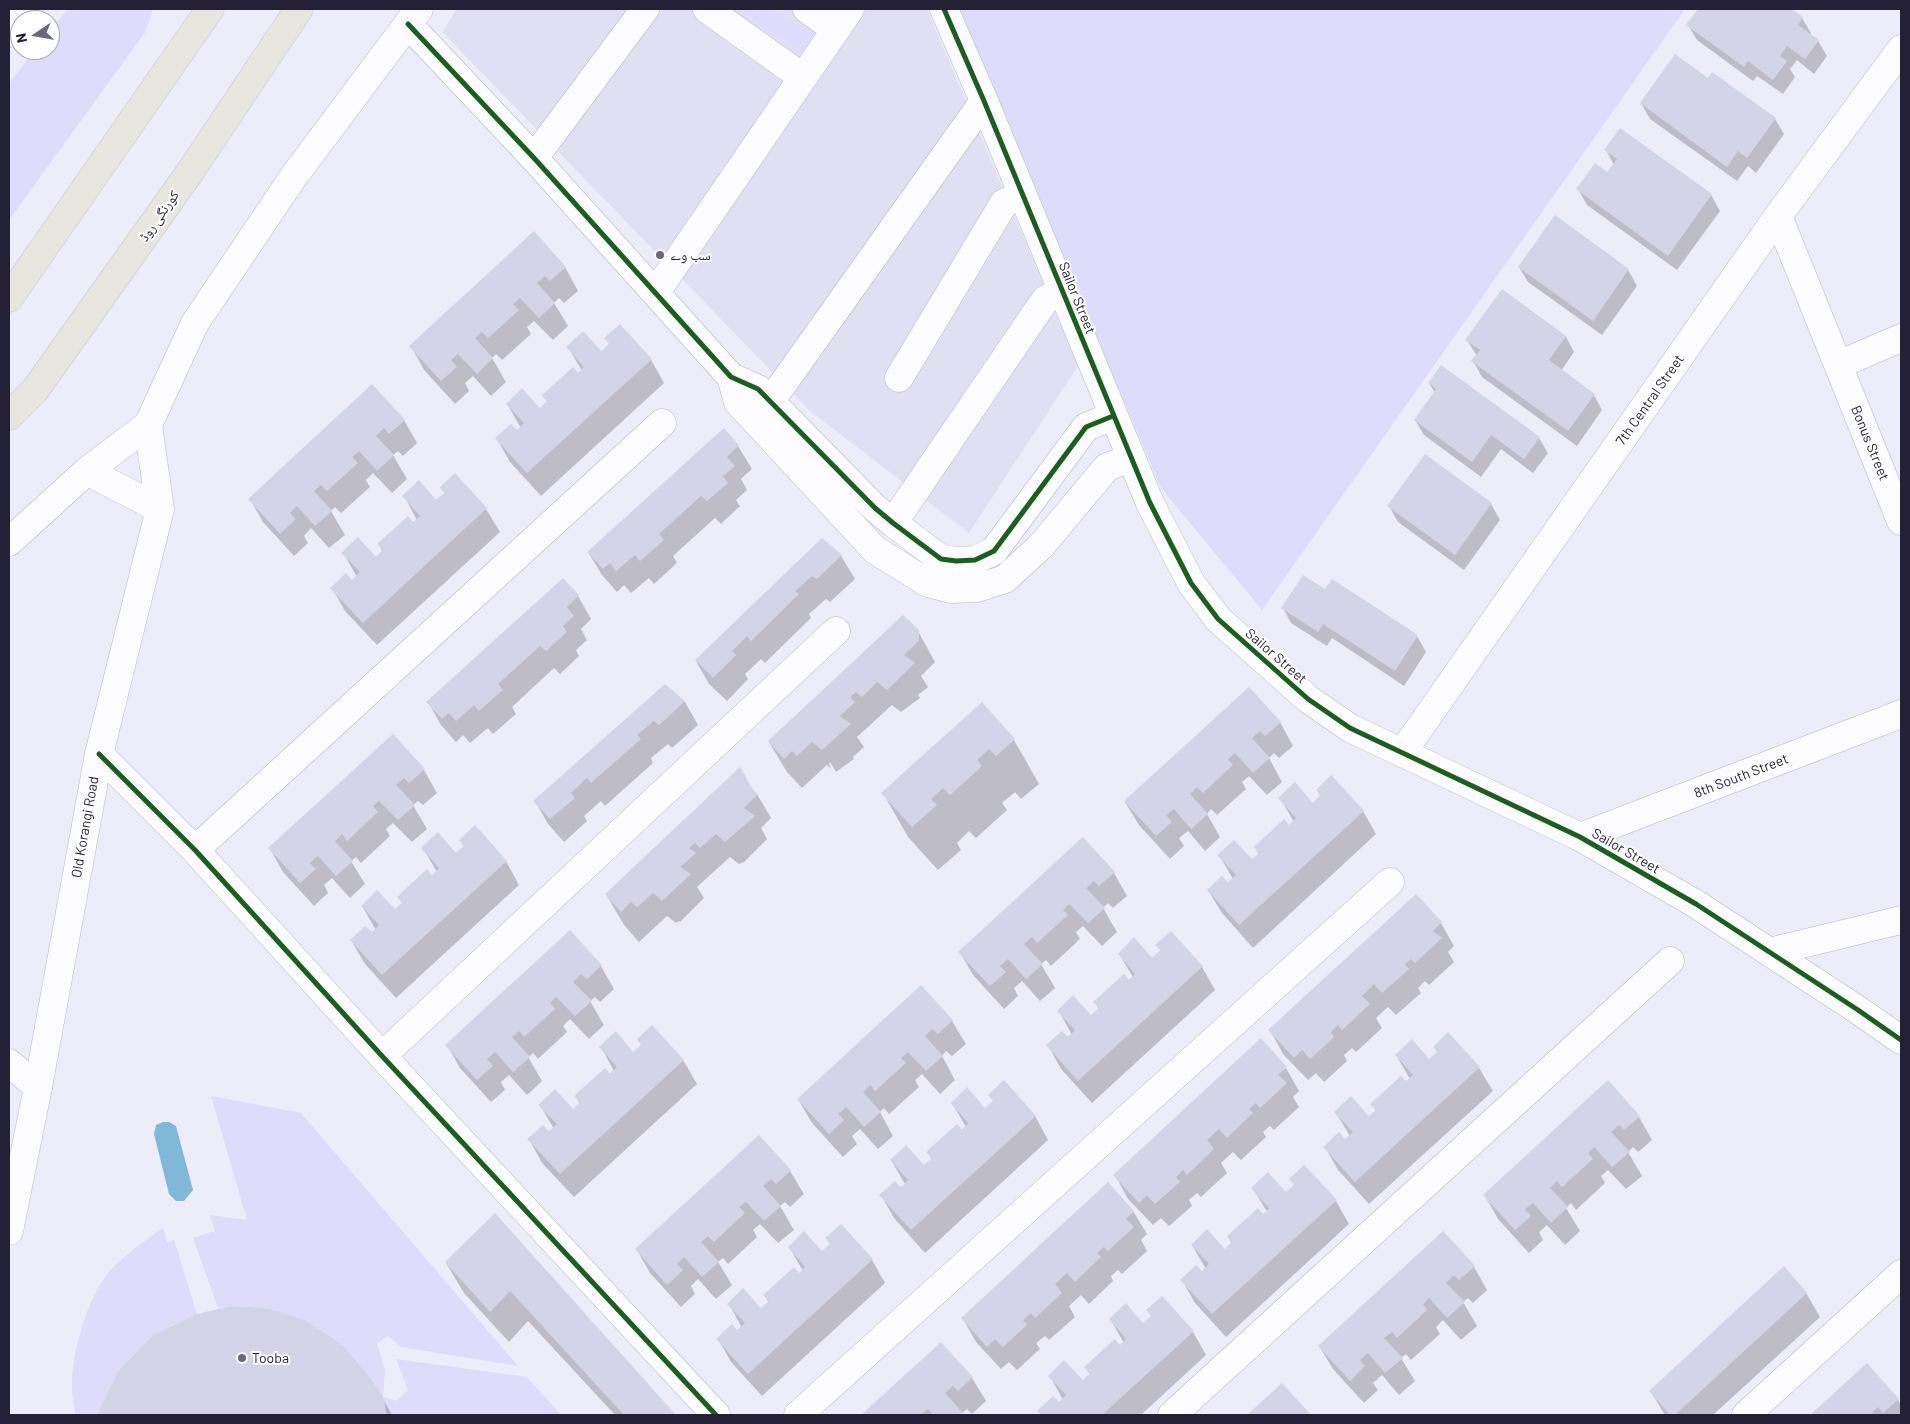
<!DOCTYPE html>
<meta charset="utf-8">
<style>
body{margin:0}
#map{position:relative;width:1910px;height:1424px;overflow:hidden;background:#edecf9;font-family:Barlow,sans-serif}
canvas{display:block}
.frame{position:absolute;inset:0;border:10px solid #242136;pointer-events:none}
.north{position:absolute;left:10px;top:10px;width:50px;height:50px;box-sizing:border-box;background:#fff;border:1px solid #a7a6af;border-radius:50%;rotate:258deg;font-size:14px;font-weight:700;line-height:20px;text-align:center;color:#242136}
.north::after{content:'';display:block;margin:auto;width:18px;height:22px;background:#6a687a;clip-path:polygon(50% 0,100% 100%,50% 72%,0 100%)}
</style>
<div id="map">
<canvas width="1910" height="1424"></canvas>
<div class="frame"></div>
<div class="north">N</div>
</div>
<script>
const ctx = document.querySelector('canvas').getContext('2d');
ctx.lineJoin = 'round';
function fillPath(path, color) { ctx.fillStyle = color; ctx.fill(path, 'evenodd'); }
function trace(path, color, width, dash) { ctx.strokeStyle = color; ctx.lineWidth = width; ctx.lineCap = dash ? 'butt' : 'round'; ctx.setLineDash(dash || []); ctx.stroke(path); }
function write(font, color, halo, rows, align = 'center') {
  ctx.font = font + ' Barlow,"Noto Naskh Arabic",sans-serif'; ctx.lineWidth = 4; ctx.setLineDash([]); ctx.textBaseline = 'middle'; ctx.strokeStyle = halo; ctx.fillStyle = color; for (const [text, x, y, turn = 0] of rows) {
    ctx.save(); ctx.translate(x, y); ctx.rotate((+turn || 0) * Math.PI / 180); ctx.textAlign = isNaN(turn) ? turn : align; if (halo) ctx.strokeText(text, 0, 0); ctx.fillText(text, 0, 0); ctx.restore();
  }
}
fillPath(new Path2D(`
 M457,9h470l151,357 -109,167 -159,-122 -368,-379z`), '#e1e0f3');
fillPath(new Path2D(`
 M68,9h85l-7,22 -137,189v-137l26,-33h15v-19z
 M738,9h35l42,28 -11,16z
 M957,9h728l-423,601 -101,-122z
 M211,1096l90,17 217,253 -117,-19 -13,-11 -11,7 8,28 -2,26 14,4 11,-11 -12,-31 131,18 34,38h-174l-4,-18 -11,-17 -29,-35 -38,-25 -38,-12 -37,-2 -12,2 -25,-70 22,-7 -5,-16 37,5z
 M163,1228l4,14 7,-2 23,74 -44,21 -35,36 -21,44h-21c-2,-8 -4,-18 -4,-27 -1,-33 15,-90 37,-116 15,-17 35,-31 54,-44z`), '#dfdcfb');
fillPath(new Path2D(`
 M163,1122h6l7,4 17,64 -9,11h-8l-7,-7 -15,-60 2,-9z`), '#7fb9d7');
fillPath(new Path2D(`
 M1700,9h23l3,2 1,-2h63l12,9 9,15 -1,2 8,6 9,15 -13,18 -17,-14 -7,9 5,8 -12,17 -26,-18 -4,5 -56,-41 -9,-15z
 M1708,80l67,39 9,15 -28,39 -8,-7 -11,15 -87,-62 -9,-16z
 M1606,150l105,45 9,16 -43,59 -90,-65 -9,-16 30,-15 6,-9z
 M534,233l31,34 13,24 -14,12 -5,-5 -5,5 14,23 -15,14 -19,-19 -7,6 4,7 -29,26 -6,-6 -4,4 14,24 -15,14 -18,-20 -8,7 4,8 -14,13 -31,-34 -13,-24z
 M1519,267l109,3 9,16 -35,49 -74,-53z
 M1502,291l64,46 8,15 -13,19 33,24 8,15 -25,36 -95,-69 -9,-16 4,-5 -10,-16z
 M568,347l83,13 13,23 -123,113 -31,-34 -13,-23 20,-7 4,-4 -14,-24 33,6 8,-7 -5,-7 39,-25z
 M1429,383l110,55 9,15 -15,20 -32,-24 -20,28 -57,-42 -9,-15 20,-27z
 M372,386l32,34 13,23 -14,13 -5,-5 -5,4 14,24 -15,14 -19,-20 -7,7 4,7 -29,26 -6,-6 -4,4 14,24 -16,13 -18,-20 -7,8 4,7 -14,13 -31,-34 -13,-23z
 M724,430l14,16 14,23 -11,10 6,11 -11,10 4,6 -19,18 -6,-6 -42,38 4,7 -23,21 -5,-6 -18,15 -7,-8 -7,7 -15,-17 -14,-23z
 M1425,456l66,48 9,16 -36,50 -66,-48 -9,-16z
 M455,475l31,34 14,23 -123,113 -32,-34 -13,-23 20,-6 5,-5 -14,-24 33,6 7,-7 -4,-7 38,-25 -13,-24 32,6 9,-8z
 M822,540l19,16 14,23 -25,23 -4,-3 -17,15 2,4 -46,45 -4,-4 -16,15 3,5 -21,22 -18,-17 -13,-23z
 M563,579l15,17 13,23 -10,10 6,11 -11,10 3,6 -19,18 -6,-6 -42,39 4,7 -23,20 -5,-6 -18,15 -7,-8 -7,7 -15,-17 -13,-23z
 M1325,591l92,45 9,16 -22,34 -72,-48 -5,8 -36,-23 -8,-15z
 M918,631l17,31 -14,14 7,11 -10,8 2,3 -19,14 -9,-7 -35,32 7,10 -11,10 1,2 -18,13 -6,-10 -1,2 2,5 -4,-4 -25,23 -15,-16 -18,-30z
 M665,686l20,16 13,23 -26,23 -4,-4 -17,14 2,5 -48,43 -4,-5 -17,15 3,5 -23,21 -16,-18 -13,-23z
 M1249,688l31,34 13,24 -14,12 -5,-5 -5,5 13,24 -15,13 -18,-19 -7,6 4,7 -29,26 -6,-6 -4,5 13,23 -15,14 -17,-20 -9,7 5,8 -14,13 -31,-34 -14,-23z
 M981,704l33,36 25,44 -18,15 -6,-7 -13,11 5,7 -31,28 -7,-7 -12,12 4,7 -23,20 -30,-33 -25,-44z
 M393,736l31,34 13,23 -14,12 -5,-4 -5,4 14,24 -15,13 -19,-19 -7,6 4,7 -29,27 -5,-6 -5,4 14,23 -15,14 -18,-20 -8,7 4,8 -14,13 -31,-34 -13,-23z
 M752,792l5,2 14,24 -10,10 6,11 -23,23 -5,2 -9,-7 -33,30 7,11 -24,24 -1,-1 -3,2 -9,-7 -28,26 -15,-17 -18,-31z
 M1280,798l83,13 13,23 -123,114 -31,-35 -14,-23 20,-6 5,-5 -14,-24 33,6 7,-6 -4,-8 39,-25z
 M1082,838l32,35 13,23 -14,12 -5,-5 -5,5 14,24 -15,14 -19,-20 -7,6 4,7 -29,27 -5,-6 -5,4 14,24 -15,13 -18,-20 -8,7 4,8 -14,13 -31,-34 -13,-23z
 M460,840l46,21 13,24 -123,113 -31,-34 -14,-24 21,-6 4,-4 -14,-24 33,5 8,-6 -5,-8 39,-25 -14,-24 33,6 8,-7z
 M1416,896l25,27 13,23 -6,6 6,10 -25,23 -4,-4 -7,7 3,5 -25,22 -8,-8 -12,11 6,10 -26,24 -4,-4 -8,7 3,6 -23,21 -8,-9 -8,7 -25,-26 -13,-24z
 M570,932l31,34 13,23 -14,13 -5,-5 -5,4 14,24 -15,14 -19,-20 -7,7 4,6 -29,27 -5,-6 -5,4 14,24 -15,14 -18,-20 -8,7 4,8 -14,12 -31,-34 -13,-23z
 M1157,945l45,22 13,23 -123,113 -31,-34 -13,-24 20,-6 4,-4 -13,-24 32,6 8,-7 -4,-8 38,-25 -14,-23 33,6 9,-9z
 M921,986l31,35 14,23 -14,12 -6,-5 -4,5 13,24 -15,14 -18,-20 -7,6 4,7 -30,27 -5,-6 -4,4 13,24 -15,13 -18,-20 -8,7 5,8 -14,13 -31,-34 -14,-24z
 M1448,1034l31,34 14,23 -124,113 -31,-34 -13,-23 20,-6 5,-5 -14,-23 33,5 7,-7 -4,-7 38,-25 -14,-24 33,6 9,-8z
 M601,1047l82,13 14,24 -123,113 -32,-34 -13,-24 20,-6 5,-4 -14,-24 33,6 7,-7 -4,-8 38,-25z
 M1286,1068l13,23 -6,6 6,10 -25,23 -4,-4 -7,6 3,5 -25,23 -8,-8 -12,11 6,10 -26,24 -4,-4 -8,7 3,6 -23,20 -8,-8 -8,7 -25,-26 -13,-24z
 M1607,1082l32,35 13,23 -14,12 -5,-5 -5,5 14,24 -16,13 -18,-19 -7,6 4,7 -29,27 -5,-7 -5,5 14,23 -15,14 -18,-20 -8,7 4,8 -14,13 -31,-34 -13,-23z
 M994,1102l41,14 13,24 -123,113 -31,-35 -13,-23 19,-6 5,-5 -14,-24 33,6 8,-6 -4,-8 38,-25 -14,-24 33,6z
 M759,1137l31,34 14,23 -14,13 -5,-5 -5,4 14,24 -16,13 -18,-19 -7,6 4,7 -29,27 -5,-6 -5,4 14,23 -16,14 -18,-20 -7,7 4,8 -14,13 -31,-34 -13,-23z
 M1253,1188l83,13 13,23 -123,113 -31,-34 -13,-23 19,-7 5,-4 -14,-24 33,6 7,-7 -4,-7 39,-25z
 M1133,1211l14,23 -6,6 6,11 -25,23 -4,-4 -7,6 2,5 -24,23 -8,-9 -12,11 6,11 -26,23 -4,-4 -9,7 4,6 -23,21 -8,-8 -8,7 -25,-27 -13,-23z
 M495,1215l180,200h-60l-87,-94 -19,21 -45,-49 -18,-30z
 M1442,1233l32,34 13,23 -14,13 -5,-5 -5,4 14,24 -16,14 -18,-20 -7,7 4,7 -29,26 -5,-6 -5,4 14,23 -16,14 -17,-20 -9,8 5,7 -14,13 -31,-34 -14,-23z
 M789,1247l83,13 13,23 -123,113 -31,-34 -13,-23 19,-7 5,-4 -13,-24 32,6 8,-7 -4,-7 38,-25z
 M1806,1293l14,24 -107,98h-48l-14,-23z
 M1110,1319l83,13 13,23 -65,60h-100l-2,-4 19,-7 5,-4 -13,-24 33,5 7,-6 -4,-7 38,-25z
 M941,1344l31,34 14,23 -14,13 -5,-5 -5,4 1,2h-100z
 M1866,1365l32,34 3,7v9h-89z
 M119,1372l263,26 10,17h-293z
 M1282,1385l27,30h-60z`), '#0003');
fillPath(new Path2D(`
 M1698,9h94l11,8 -5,8 21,15 -14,19 -18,-13 -7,10 7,5 -14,19 -25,-19 -4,6 -58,-42z
 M1675,54l33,24 4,-6 64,46 -29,40 -9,-7 -11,16 -87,-64z
 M1620,128l92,66 -44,62 -92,-67 19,-26 12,9 10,-13 -13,-9z
 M1555,215l74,54 -36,52 -75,-54z
 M534,231l32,36 -16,14 -5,-5 -8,7 18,20 -16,15 -19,-20 -7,6 6,6 -31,28 -6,-6 -7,6 18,20 -16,16 -19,-20 -7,6 6,7 -16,14 -32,-35z
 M1502,289l64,47 -17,24 46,34 -27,37 -97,-70 9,-11 -15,-10z
 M620,324l32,35 -125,114 -32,-35 16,-14 6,6 7,-7 -18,-19 16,-16 18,20 7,-7 -5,-6 31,-28 5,6 6,-6 -18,-20 17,-16 18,20 8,-7 -5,-6z
 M1441,365l99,72 -16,22 -33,-24 -19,27 -58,-42 22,-31 -8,-6z
 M372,384l33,36 -16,14 -5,-6 -8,8 18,19 -17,16 -18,-20 -7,6 6,6 -31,28 -6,-6 -7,6 18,20 -17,15 -18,-20 -7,7 6,6 -16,15 -32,-35z
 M724,428l15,17 -12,12 8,9 -12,10 5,7 -21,18 -6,-5 -42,38 5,6 -24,21 -5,-6 -19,16 -6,-8 -7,6 -16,-17z
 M1425,454l67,49 -37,52 -68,-49z
 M455,473l32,35 -124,115 -33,-35 16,-15 6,7 8,-8 -19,-19 17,-16 18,20 7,-7 -6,-6 31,-28 5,6 7,-6 -18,-20 17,-16 17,20 8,-7 -4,-6z
 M822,538l20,17 -25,24 -5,-3 -17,15 4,3 -48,47 -4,-5 -15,15 4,4 -23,23 -18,-18z
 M1303,575l22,14 7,-10 86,56 -23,36 -72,-47 -5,8 -37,-24z
 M563,578l16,17 -12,12 7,9 -11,10 4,6 -21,19 -6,-5 -42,38 5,6 -24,21 -5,-6 -18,16 -7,-8 -7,6 -16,-17z
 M903,615l16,15v11l-15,14 11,8 -28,27 -10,-8 -15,15 -6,-5 -6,5 5,5 -15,14 11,8 -29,26 -10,-8 -15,14 -5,-5 -8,8 -16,-18z
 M665,684l20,17 -26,24 -5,-4 -17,14 4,4 -50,44 -4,-5 -16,15 4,5 -25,21 -17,-18z
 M1249,687l32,35 -16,14 -5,-5 -8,7 18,20 -17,15 -18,-20 -7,6 5,6 -30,28 -6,-6 -7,7 18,20 -17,15 -17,-20 -8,6 6,7 -16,14 -32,-35z
 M982,702l33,37 -19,17 -7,-7 -12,11 5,6 -32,29 -7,-7 -12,11 6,6 -25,22 -31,-34z
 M393,734l32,35 -16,14 -5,-5 -8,7 19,20 -17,15 -19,-19 -6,5 5,6 -31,29 -5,-7 -7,7 18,20 -17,15 -18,-20 -8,7 6,6 -16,14 -32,-35z
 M740,767l13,23 5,4 -14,14 11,8 -30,26 -9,-8 -16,14 -5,-5 -6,5 7,5 -16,14 11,7 -29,27 -9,-8 -16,14 -6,-5 -10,10 -16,-18z
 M1331,775l33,36 -125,114 -32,-35 15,-14 6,6 8,-7 -19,-20 17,-15 18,19 7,-6 -5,-6 30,-28 5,6 7,-7 -18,-20 17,-16 18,21 7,-8 -4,-5z
 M475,825l32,36 -125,114 -32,-35 15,-14 7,6 7,-7 -18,-19 16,-16 18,19 7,-6 -5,-6 30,-28 5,6 7,-7 -18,-20 17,-16 18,21 8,-7 -5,-6z
 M1083,837l32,35 -16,14 -5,-5 -8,7 19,20 -17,15 -19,-19 -6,6 5,5 -31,28 -5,-6 -8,7 19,20 -17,15 -18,-20 -8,7 6,6 -16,14 -32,-34z
 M1416,894l26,28 -9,9 9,7 -27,25 -4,-4 -6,5 4,5 -27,24 -8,-9 -12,12 8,8 -28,26 -4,-5 -7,7 3,5 -24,22 -8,-9 -8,8 -26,-28z
 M570,930l32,35 -15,14 -6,-5 -8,8 19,19 -17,15 -19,-19 -6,6 5,6 -31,28 -5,-6 -7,6 18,20 -17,15 -18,-20 -8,7 6,7 -16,14 -32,-35z
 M1171,931l32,35 -125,115 -32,-36 16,-14 6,6 7,-7 -18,-19 16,-16 18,20 8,-7 -6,-6 31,-28 5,6 6,-6 -17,-20 16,-17 18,21 8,-8 -5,-5z
 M921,985l32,35 -15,14 -6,-5 -7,7 18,20 -17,15 -18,-19 -7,6 5,5 -31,28 -5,-6 -7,7 18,20 -17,15 -18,-20 -8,7 6,6 -15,14 -32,-35z
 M652,1025l32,35 -124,114 -33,-35 16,-14 6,6 8,-7 -19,-19 17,-16 18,20 7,-7 -6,-6 31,-28 5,6 7,-7 -18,-20 17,-16 17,21 8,-7 -4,-6z
 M1448,1032l32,35 -125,115 -32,-35 16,-15 6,7 8,-7 -19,-20 17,-16 18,20 7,-6 -6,-6 31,-28 5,5 7,-6 -18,-20 17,-16 17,20 8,-7 -4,-5z
 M1261,1038l26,29 -9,8 9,8 -27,25 -4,-5 -7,6 4,4 -26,25 -8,-9 -12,11 7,9 -27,26 -4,-5 -7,7 4,5 -25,22 -8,-9 -8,8 -26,-28z
 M1004,1080l32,36 -125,114 -32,-35 16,-14 6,6 7,-7 -18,-20 16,-15 18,20 8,-7 -6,-6 31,-28 5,6 6,-7 -17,-20 16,-16 18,21 8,-7 -5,-6z
 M1608,1080l32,36 -16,14 -5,-5 -8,7 19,20 -18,15 -18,-20 -6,6 5,6 -31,28 -5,-6 -7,7 18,19 -17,16 -18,-20 -8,6 6,7 -16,14 -32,-35z
 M759,1135l32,35 -15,14 -5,-5 -8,7 18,20 -17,15 -18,-19 -7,5 6,6 -31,29 -6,-6 -7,6 18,20 -17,15 -18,-20 -7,7 6,6 -16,15 -32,-36z
 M1304,1165l33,35 -125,114 -32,-34 16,-15 6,6 7,-7 -18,-19 16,-16 18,20 7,-7 -5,-6 31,-28 5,6 6,-6 -18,-20 17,-16 18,20 8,-7 -5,-6z
 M1108,1182l26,29 -8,8 8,8 -26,24 -4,-4 -7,6 4,4 -26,25 -8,-9 -12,11 7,9 -27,25 -4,-5 -8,7 4,5 -24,22 -8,-8 -8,8 -26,-29z
 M495,1213l181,202h-52l-114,-124 -20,21 -45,-50z
 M841,1224l32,35 -125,115 -32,-35 16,-15 5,6 8,-7 -18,-19 16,-16 18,20 8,-7 -6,-6 31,-28 5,6 6,-6 -17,-20 16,-16 18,20 8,-7 -5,-6z
 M1443,1231l32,35 -16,14 -5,-5 -8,8 19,19 -18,16 -18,-20 -6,6 4,6 -30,28 -5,-6 -8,6 19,20 -18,15 -17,-20 -8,7 5,6 -15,15 -32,-35z
 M1784,1266l23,27 -132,122h-5l-21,-24z
 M1162,1296l32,35 -92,84h-61l-4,-4 16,-15 6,6 7,-7 -18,-19 16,-16 19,20 7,-7 -6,-6 31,-28 5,6 6,-6 -17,-20 17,-16 17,20 8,-7 -5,-6z
 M230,1306l37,2 38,12 38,25 29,35 11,17 4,18h-290l21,-44 35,-36 44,-21z
 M941,1342l32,35 -15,14 -5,-5 -8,7 18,20 -3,2h-26l-6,-6 -8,6h-59z
 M1867,1363l32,36 -16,14 -5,-6 -8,8h-60z
 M1282,1383l29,32h-64z`), '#d3d5e6');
const street = new Path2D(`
 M707,9l95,68
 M807,9l29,21
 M408,24l126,134 197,219 27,12 117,119 18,15 48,36 15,2 19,-1 19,-9 92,-124 27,-11
 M9,33l17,-24
 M534,158l111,-149
 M1778,216l123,305
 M656,292l194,-283
 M1838,365l63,-27
 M731,377l7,25 137,148 53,33 23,6 26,-1 28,-9 36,-33 66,-79 24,-9
 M899,378l105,-175 18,-8
 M770,402l214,-301
 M893,523l152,-223 17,-8
 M1402,753l376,-537 123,-167
 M99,754l96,96 187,206 334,359
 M1580,837l321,-123
 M195,850l467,-427
 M1769,952l132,-32
 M382,1056l454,-425
 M9,1063l29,24
 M798,1415l592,-533
 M1172,1415l498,-454
 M1746,1415l155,-141`);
const secondary = new Path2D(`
 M944,9l40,92 166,402 41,80 27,36 90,80 42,29 230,109 116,67 162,106 43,30
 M87,471l73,38
 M9,542l78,-71 61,-46 47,-102 99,-147 125,-167
 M9,1231l29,-144 61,-333 61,-245 -12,-84`);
const primary = new Path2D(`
 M9,298l201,-289
 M9,416l26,-26 155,-218 109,-163`);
trace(street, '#b8b6c5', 29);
trace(secondary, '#b8b6c5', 29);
trace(primary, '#c9c7d0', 29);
trace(street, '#fcfcfe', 28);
trace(secondary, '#fcfcfe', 28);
trace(primary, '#e7e7e0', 28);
trace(new Path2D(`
 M944,9l40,92 166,402 41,80 27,36 90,80 42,29 230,109 116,67 162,106 43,30
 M408,24l126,134 197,219 27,12 117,119 18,15 48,36 15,2 19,-1 19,-9 92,-124 27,-11
 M99,754l96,96 187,206 334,359`), '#1b5e20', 5);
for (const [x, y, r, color] of [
 [660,255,5,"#6a687a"],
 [242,1358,5,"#6a687a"]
]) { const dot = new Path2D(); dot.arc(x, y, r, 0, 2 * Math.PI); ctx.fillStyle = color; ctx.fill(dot); trace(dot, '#fff', 2); }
write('14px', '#242136', '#fff', [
 ["کورنگی روڈ",159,216,-55],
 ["Sailor Street",1077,298,68],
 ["7th Central Street",1650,400,-55],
 ["Bonus Street",1870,443,68],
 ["Sailor Street",1276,656,41],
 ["8th South Street",1741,776,-21],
 ["Old Korangi Road",85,827,-80],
 ["Sailor Street",1626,851,30]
]);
write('14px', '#242136', '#fff', [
 ["سب وے",670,255],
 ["Tooba",252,1358]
], 'left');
</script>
